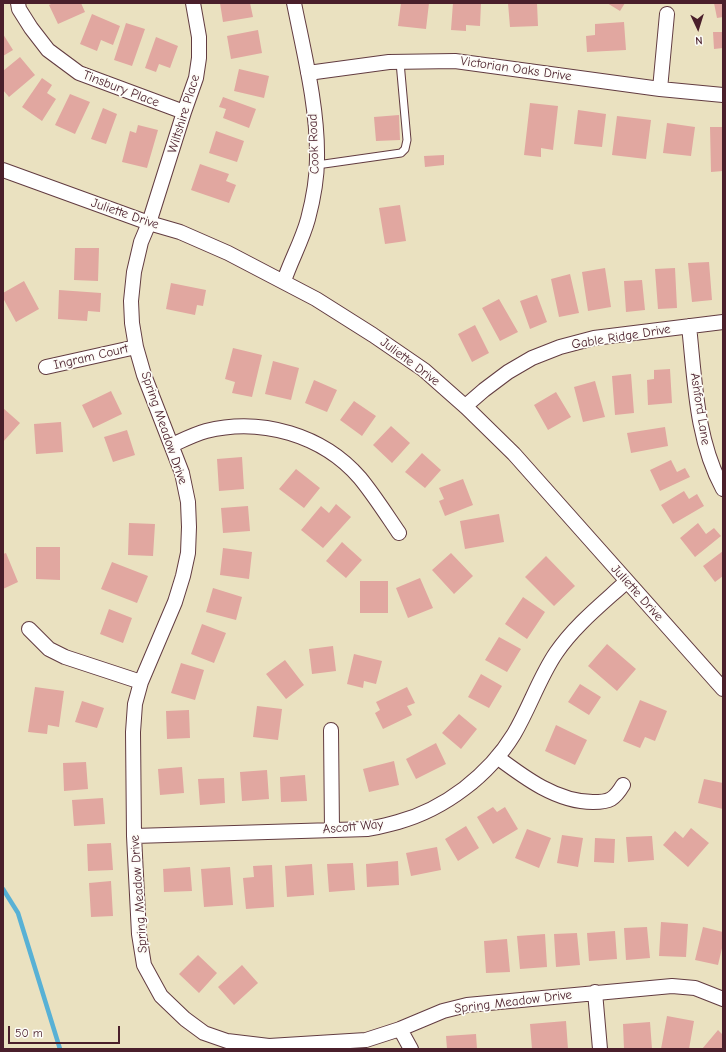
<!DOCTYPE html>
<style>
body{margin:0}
#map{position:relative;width:726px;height:1052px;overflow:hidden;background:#eae1c0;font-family:"Comic Neue",sans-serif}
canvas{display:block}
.frame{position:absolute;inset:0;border:4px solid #4a1f2b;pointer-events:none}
.north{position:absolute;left:678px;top:8px;width:40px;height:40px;-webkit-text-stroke:3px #fdfcf7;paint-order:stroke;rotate:176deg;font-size:11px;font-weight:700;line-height:16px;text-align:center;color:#4a1f2b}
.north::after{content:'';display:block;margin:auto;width:14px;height:18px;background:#4a1f2b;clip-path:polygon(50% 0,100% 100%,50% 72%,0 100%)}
.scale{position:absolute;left:8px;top:1026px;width:112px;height:18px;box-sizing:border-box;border:2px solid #4a1f2b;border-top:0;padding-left:5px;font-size:12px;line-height:14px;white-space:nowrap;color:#4a1f2b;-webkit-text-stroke:3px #fdfcf7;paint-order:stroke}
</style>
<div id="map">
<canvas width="726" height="1052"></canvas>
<div class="frame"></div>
<div class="north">N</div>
<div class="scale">50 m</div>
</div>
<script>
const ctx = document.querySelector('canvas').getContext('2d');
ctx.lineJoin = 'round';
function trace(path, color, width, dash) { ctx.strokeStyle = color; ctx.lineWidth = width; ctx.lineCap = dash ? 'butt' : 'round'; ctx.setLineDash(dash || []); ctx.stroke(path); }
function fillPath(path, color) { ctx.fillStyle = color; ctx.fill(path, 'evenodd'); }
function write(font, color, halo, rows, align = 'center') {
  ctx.font = font + ' "Comic Neue",sans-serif'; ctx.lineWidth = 3.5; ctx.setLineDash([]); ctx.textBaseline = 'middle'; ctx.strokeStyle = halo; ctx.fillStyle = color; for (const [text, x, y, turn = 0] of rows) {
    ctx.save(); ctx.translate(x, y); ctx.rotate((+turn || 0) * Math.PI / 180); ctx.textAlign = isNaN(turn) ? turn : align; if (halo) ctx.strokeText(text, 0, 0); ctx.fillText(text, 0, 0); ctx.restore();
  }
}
trace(new Path2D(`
 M3,889l15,24 42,136`), '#58b1d5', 4.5);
fillPath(new Path2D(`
 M53,3h28l4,9 -27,12 -9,-19z
 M220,3h30l3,14 -30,5z
 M401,3h28l-3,26 -28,-3z
 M453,3h28l-1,23 -14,-1v6l-15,-1z
 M508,3h29l1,23 -28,1z
 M607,3h18l-5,8z
 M714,3h9v14l-6,1z
 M92,14l28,12 -7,19 -12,-5 -4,11 -17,-7z
 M624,22l2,28 -39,2 -1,-16 9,-1v-11z
 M126,23l19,6 -13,37 -18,-6z
 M258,30l4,23 -31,6 -4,-23z
 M713,32h10v16l-9,1z
 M3,34l10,16 -10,6z
 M156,37l22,9 -8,22 -11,-4 -3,8 -11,-4z
 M20,57l15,18 -26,22 -6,-7v-19z
 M239,69l30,7 -5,22 -30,-7z
 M42,78l10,7 -5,8 9,6 -14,22 -20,-14z
 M70,94l20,8 -15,32 -20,-9z
 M223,97l33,12 -7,19 -26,-10 3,-9 -7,-2z
 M530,103l28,3 -5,44 -12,-2v9l-17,-2z
 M103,108l14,6 -11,30 -15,-5z
 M578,110l28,4 -4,33 -28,-3z
 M399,115l1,25 -24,1 -2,-24z
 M617,116l34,4 -5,39 -34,-4z
 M667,123l28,4 -4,29 -28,-3z
 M138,125l20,5 -11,38 -25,-6 8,-31 6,2z
 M710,127h13v44l-12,1z
 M216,131l28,10 -7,21 -28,-9z
 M444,155v10l-19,2 -1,-11z
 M200,164l29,10 -3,7 10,4 -7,18 -38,-13z
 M400,205l6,36 -21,3 -6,-36z
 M75,248h24l-1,33 -24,-1z
 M709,262l3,38 -20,2 -4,-39z
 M605,268l6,39 -23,4 -6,-39z
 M675,268l2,40 -19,1 -3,-40z
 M570,274l9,39 -20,4 -8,-38z
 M642,280l3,30 -19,2 -2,-31z
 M24,281l15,28 -23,13 -13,-24v-5z
 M171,283l35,7 -3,16 -6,-1 -2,10 -29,-6z
 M59,290l42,3 -1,19 -12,-1 -1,10 -29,-2z
 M537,295l10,27 -17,7 -10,-28z
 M499,299l19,33 -18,9 -18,-33z
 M475,325l14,28 -17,9 -14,-28z
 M233,348l29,7 -10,42 -20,-4 3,-11 -10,-3z
 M273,361l26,7 -8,32 -26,-6z
 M670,369l2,34 -24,2 -1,-25 7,-1v-9z
 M631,374l3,39 -19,2 -3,-39z
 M314,380l23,10 -10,22 -22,-9z
 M595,381l10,36 -22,5 -9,-35z
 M111,391l11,23 -29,14 -11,-23z
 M556,392l15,25 -23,13 -14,-25z
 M354,401l22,15 -14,20 -22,-16z
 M3,408l17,15 -17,19z
 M61,422l2,30 -27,2 -2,-30z
 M391,426l19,17 -18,20 -19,-18z
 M665,427l3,19 -37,7 -4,-20z
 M127,430l8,25 -22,7 -9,-25z
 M422,453l19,17 -16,18 -20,-16z
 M242,457l2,32 -25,2 -2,-32z
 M671,460l6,12 8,-4 5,9 -30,14 -10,-21z
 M296,469l24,19 -16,20 -25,-19z
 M463,479l10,26 -28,11 -6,-15 5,-2 -5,-11z
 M684,491l5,8 8,-5 7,12 -31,18 -12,-19z
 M336,504l15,13 -28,31 -22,-18 20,-24 8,7z
 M248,506l2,25 -27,2 -2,-25z
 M499,514l5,28 -39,7 -5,-28z
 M129,523l26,1 -2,32 -25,-1z
 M698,523l8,11 8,-6 7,8 -26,21 -15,-19z
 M342,542l20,18 -16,18 -20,-17z
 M36,547h24v33l-24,-1z
 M223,548l29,4 -3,27 -29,-4z
 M723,551v25l-8,6 -12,-16z
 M6,553l12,29 -15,7v-35z
 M451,553l22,23 -19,18 -22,-24z
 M546,556l29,30 -21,20 -29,-29z
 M112,562l36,14 -11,27 -36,-14z
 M420,578l13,30 -25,10 -12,-30z
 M360,581h28v32h-28z
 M213,588l29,9 -6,23 -30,-8z
 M523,597l22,15 -18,27 -22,-15z
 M109,609l23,9 -9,25 -23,-9z
 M202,624l24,9 -12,30 -23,-9z
 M499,637l22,12 -14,23 -22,-12z
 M607,644l29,25 -19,22 -29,-25z
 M333,646l3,25 -24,3 -3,-25z
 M354,654l28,7 -6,23 -12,-3 -1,7 -16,-4z
 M285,660l19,25 -18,14 -20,-25z
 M181,663l23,7 -9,30 -24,-7z
 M481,674l21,12 -13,22 -21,-11z
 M580,684l21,13 -12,18 -21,-13z
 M35,687l29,4 -5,36 -11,-2 -1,9 -19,-2z
 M407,687l8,16 -8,3 5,9 -29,14 -8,-16 5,-3 -4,-8z
 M640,700l27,11 -12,30 -10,-4 -5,11 -17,-7z
 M82,701l22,7 -7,20 -22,-6z
 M257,706l25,3 -4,31 -25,-3z
 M189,710l1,28 -23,1 -1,-28z
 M459,714l18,15 -16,20 -19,-16z
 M556,725l31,15 -12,25 -30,-14z
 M436,743l10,21 -30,15 -10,-20z
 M394,761l5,24 -30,7 -6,-23z
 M86,762l2,27 -24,2 -1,-28z
 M182,767l2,26 -24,2 -2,-26z
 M267,770l2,29 -27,2 -2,-29z
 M305,775l2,26 -26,1 -1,-25z
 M224,778l1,25 -25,2 -2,-26z
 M704,779l19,4v26l-25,-6z
 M103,798l2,26 -31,2 -2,-26z
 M493,807l4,5 8,-5 13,22 -25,15 -16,-27z
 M466,826l13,22 -21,13 -13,-22z
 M691,828l18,15 -21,24 -25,-22 12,-14 8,7z
 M527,829l24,9 -12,30 -24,-10z
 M562,835l21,3 -5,29 -21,-4z
 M652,836l2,24 -26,2 -2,-25z
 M595,838l20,1 -1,24 -20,-1z
 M111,843l2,27 -25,1 -1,-27z
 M437,847l4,23 -30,6 -5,-23z
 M398,861l1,24 -32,2 -1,-23z
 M353,863l2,27 -26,2 -2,-28z
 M312,864l2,31 -27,2 -2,-31z
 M272,865l2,42 -28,2 -3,-31 11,-1 -1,-11z
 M190,867l2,24 -28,1 -1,-23z
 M230,867l3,38 -29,2 -3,-38z
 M111,881l2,35 -22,1 -2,-34z
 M661,922l27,2 -2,33 -27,-1z
 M647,927l3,31 -24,2 -2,-32z
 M703,927l20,5v12l-5,21 -23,-5z
 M615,931l2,28 -28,2 -2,-28z
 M577,933l3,32 -24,2 -2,-33z
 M545,934l2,33 -27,2 -3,-33z
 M507,939l3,33 -24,1 -2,-32z
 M198,955l19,18 -18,20 -20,-19z
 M242,965l16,18 -24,22 -16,-18z
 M667,1016l27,5 -5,28h-28z
 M566,1021l2,28h-36l-2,-25z
 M650,1022l2,27h-28l-1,-25z
 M718,1030l5,5v14h-21z
 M476,1034l1,15h-30l-1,-13z`), '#e1a7a0');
const lane = new Path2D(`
 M317,165l84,-12 4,-4 2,-9 -7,-78`);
const street = new Path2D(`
 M18,3l1,6 12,19 17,22 31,23 105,39
 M193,3l6,34v21l-3,20 -12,34 -35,111 -8,19 -7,30 -3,29 1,22 4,24 8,28 38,98 6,29 1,25 -1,26 -5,23 -8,26 -34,80 -6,22 -2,28 1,104 5,98 5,31 17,31 24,23 19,14 23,8 42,5 97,-6 34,-11 43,-18 24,-6 205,-19 23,2 28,11
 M308,73l81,-11 66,-1 205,28 63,6
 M660,89l7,-75
 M3,170l146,53 31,9 48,21 88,46 57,36 51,35 43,38 47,46 209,235
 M284,281c7,-21 18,-40 24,-62 5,-19 9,-40 9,-60 1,-51 -13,-106 -23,-156
 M689,326c6,55 7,114 34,163
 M46,367l90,-20
 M467,408l2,-5 15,-13 24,-18 24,-14 28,-11 34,-9 129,-16
 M172,445c11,-5 23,-11 34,-14 55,-14 117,4 154,47 14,17 26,36 39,55
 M29,629l20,20 16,8 76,25
 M331,730l1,100
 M497,757c28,21 60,45 96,45 6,0 13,0 18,-3 5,-3 9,-9 12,-14
 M134,836l234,-7c10,-2 20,-4 30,-7 47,-13 91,-47 116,-88 16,-27 25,-56 42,-81 19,-28 46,-49 71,-72
 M595,992l5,57
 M400,1029l11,20`);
trace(lane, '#623c41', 9);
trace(street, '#623c41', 16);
trace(lane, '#fff', 7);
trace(street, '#fff', 14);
write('13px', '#4a1f2b', '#fdfcf7', [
 ["Victorian Oaks Drive",516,69,8],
 ["Tinsbury Place",121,89,21],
 ["Wiltshire Place",184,114,-73],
 ["Cook Road",314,144,-92],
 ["Juliette Drive",125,214,19],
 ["Gable Ridge Drive",621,337,-9],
 ["Ingram Court",91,357,-13],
 ["Juliette Drive",410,362,37],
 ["Ashford Lane",700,409,81],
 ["Spring Meadow Drive",164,428,71],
 ["Juliette Drive",637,593,48],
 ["Ascott Way",353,827,-5],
 ["Spring Meadow Drive",139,894,-94],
 ["Spring Meadow Drive",513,1002,-7]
]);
</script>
